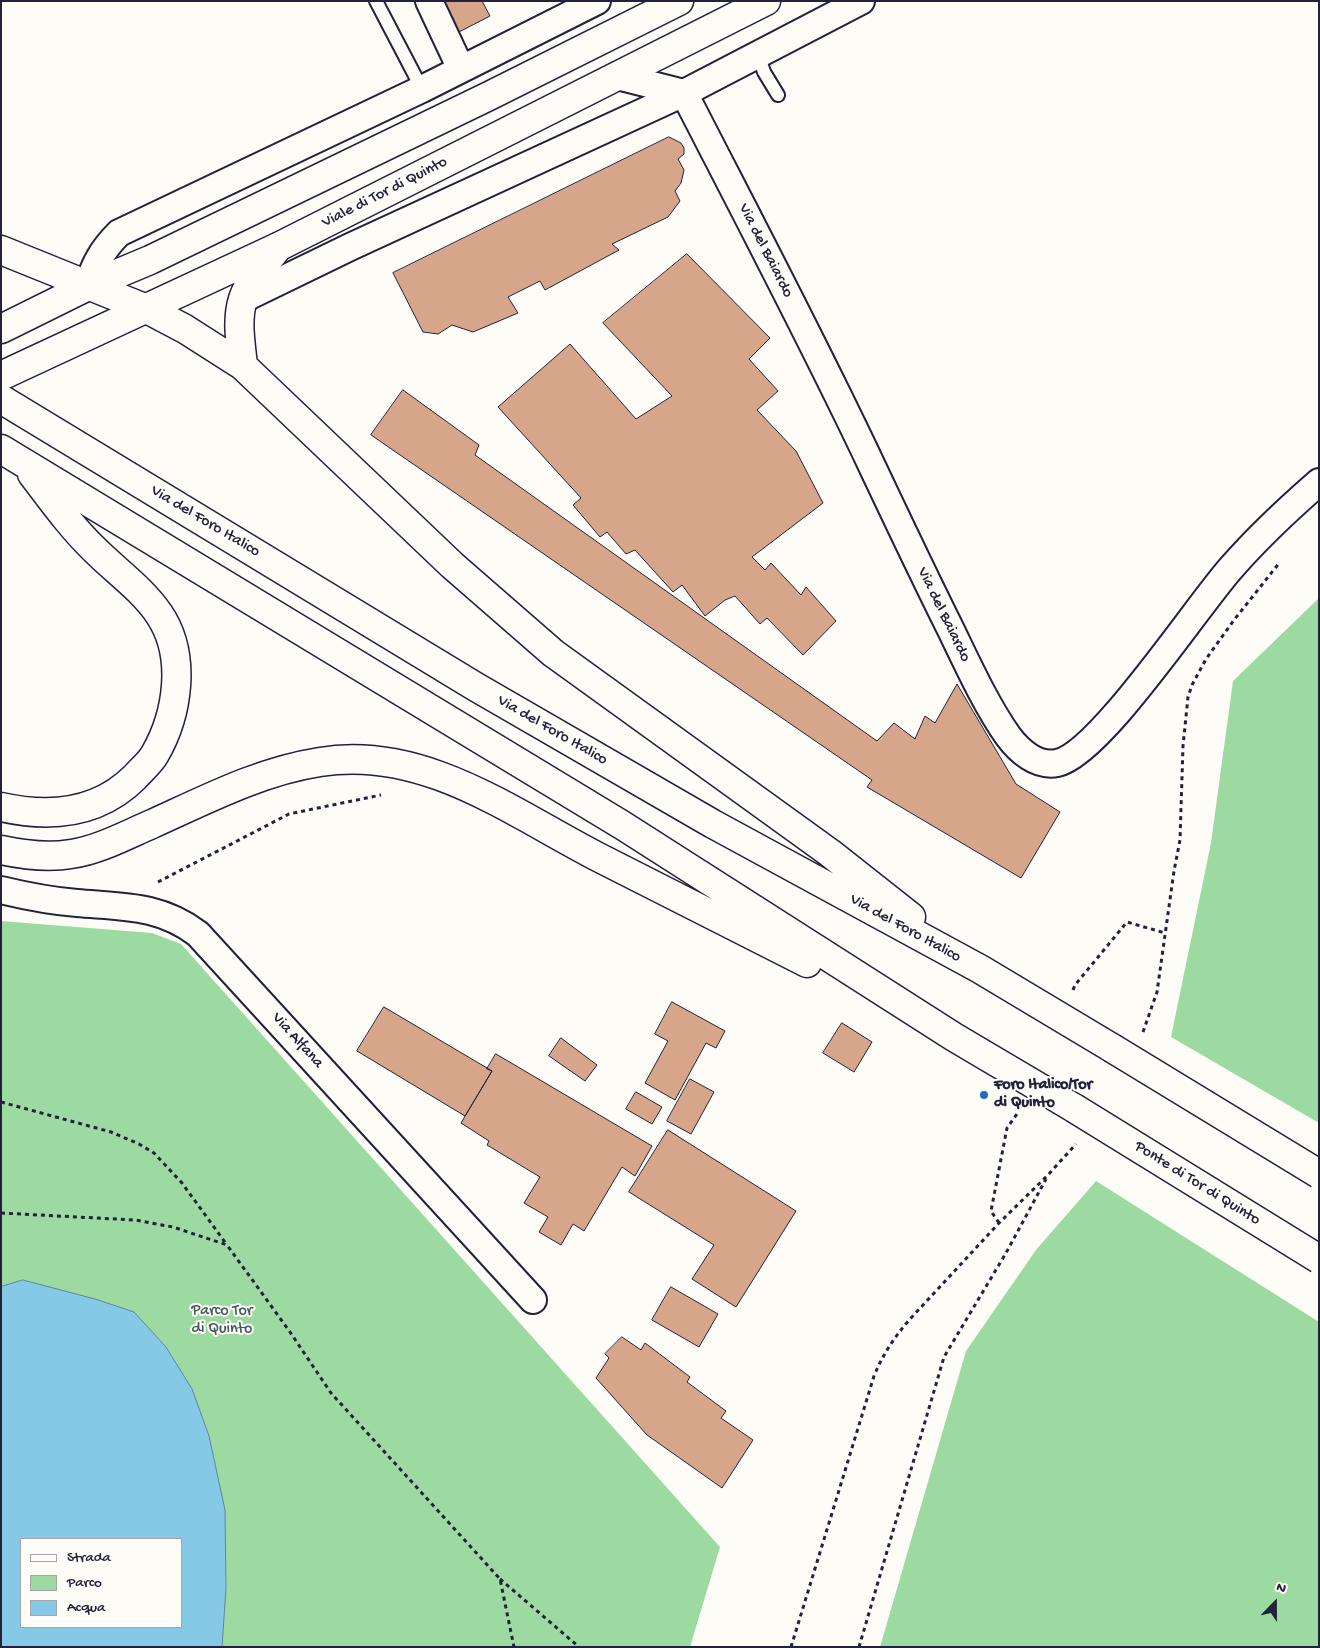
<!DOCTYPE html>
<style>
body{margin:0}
#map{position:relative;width:1320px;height:1648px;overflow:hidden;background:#fdfcf7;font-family:"Gochi Hand",sans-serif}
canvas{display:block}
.frame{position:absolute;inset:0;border:2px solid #22223b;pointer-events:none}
.legend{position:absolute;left:20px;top:1538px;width:162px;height:90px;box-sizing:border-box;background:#fdfcf7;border:1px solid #a5a5ac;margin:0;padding:6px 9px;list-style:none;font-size:15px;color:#22223b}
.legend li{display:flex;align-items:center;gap:10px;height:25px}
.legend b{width:25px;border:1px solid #a5a5ac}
.north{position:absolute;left:1250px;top:1578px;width:50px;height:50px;-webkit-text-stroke:4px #fdfcf7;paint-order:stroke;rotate:22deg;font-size:14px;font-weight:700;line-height:20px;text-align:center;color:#22223b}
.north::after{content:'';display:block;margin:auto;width:18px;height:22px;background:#22223b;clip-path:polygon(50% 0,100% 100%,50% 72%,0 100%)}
</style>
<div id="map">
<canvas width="1320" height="1648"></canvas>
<div class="frame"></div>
<ul class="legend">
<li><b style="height:6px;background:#fdfcf7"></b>Strada</li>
<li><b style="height:14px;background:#9cdaa2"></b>Parco</li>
<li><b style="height:14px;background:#85c9e6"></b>Acqua</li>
</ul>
<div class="north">N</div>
</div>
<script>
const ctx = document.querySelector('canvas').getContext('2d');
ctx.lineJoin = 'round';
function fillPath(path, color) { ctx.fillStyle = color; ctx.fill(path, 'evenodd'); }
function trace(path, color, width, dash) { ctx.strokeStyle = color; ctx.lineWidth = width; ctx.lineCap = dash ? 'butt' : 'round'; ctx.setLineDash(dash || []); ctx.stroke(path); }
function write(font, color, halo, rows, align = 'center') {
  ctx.font = font + ' "Gochi Hand",sans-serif'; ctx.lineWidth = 4; ctx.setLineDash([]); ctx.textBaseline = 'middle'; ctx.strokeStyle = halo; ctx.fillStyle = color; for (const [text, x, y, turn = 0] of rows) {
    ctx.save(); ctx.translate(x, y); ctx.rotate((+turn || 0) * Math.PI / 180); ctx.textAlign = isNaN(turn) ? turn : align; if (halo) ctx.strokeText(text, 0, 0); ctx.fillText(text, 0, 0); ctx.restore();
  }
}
fillPath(new Path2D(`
 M1319,598v525l-148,-86 40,-194 22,-162z
 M1,921l151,12 29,11 539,603 -30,100h-689zM21,1539h160v88h-160z
 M1096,1181l223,141v325h-439l86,-296 70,-101z`), '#9cdaa2');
const water = new Path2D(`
 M23,1280l72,19 39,13 32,35 26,42 17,47 16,74 1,78 -4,59h-221v-360zM21,1539h160v88h-160z`);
fillPath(water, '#85c9e6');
trace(water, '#5d86a2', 1);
const building = new Path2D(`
 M444,1h38l8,15 -31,16z
 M669,137l12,6 3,5v6l-6,5 6,11 -3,13 -6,8 5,10 -12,16 -56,27 7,6 -74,40 -5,-9 -32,16 10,16 -45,19 -21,-7 -14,9 -15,-2 -30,-59z
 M687,254l83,84 -21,21 29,32 -21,19 39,41 27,52 -71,54 13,13 6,-7 30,32 5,-8 30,34 -33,34 -36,-37 -7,6 -25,-28 -10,4 -20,16 -23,-31 -9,7 -38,-42 -9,4 -19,-22 -7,5 -27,-32 8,-7 -83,-91 72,-63 66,75 36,-23 -69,-73z
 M403,390l76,55 -4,10 402,286 17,-18 21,16 10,-23 10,7 22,-39 59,100 44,28 -39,66 -154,-91 5,-7 -501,-345z
 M672,1002l53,29 -9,17 -10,-5 -31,57 -30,-17 23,-42 -13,-7z
 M384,1007l108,64 -27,45 -108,-65z
 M842,1023l30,19 -18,30 -31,-19z
 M561,1038l36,27 -12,16 -36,-25z
 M496,1054l156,92 -17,30 -13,-9 -38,64 -11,-7 -12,21 -22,-13 9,-15 -24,-14 16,-26 -53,-32 2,-4 -28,-18 31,-52 -5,-2z
 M690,1079l24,13 -23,42 -24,-13z
 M636,1092l26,15 -10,17 -26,-15z
 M668,1130l128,81 -60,96 -44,-28 22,-34 -85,-53z
 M671,1287l47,27 -19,33 -47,-27z
 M622,1337l19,13 4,-7 45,34 -3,5 39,29 -5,7 32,22 -31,48 -75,-53 -51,-57 13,-20 -4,-4z`);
fillPath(building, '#d7a58a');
trace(building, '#22223b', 1);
const service = new Path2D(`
 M376,1l46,88
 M758,54l6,18 14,23`);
const minor = new Path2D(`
 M429,1l32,68
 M617,76l67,17c63,123 128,246 187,371 26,55 52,110 79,164 17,35 36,77 58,108 11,15 29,31 49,27 42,-8 140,-157 174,-195 27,-31 57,-59 88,-86
 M88,286c6,-22 15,-37 31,-53l303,-144 175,-88
 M243,299l107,-52 334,-154 177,-92
 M1,890c25,6 51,11 76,13 46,4 83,2 121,31l335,366`);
const primary = new Path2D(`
 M1,329l87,-43 62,-26 339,-164 190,-95
 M1,376l277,-129 488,-246`);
const trunk = new Path2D(`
 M1,250l146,59 38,20 58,37 209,199 101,88 277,200 81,64
 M243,366c-2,-22 -7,-45 0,-67 6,-19 23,-36 35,-52
 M1,399l475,288 237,137 267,145 132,79
 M1,449l621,376 332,212 120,71
 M1,807c49,11 97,7 134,-30 6,-7 15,-14 20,-23 23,-40 32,-99 4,-140 -17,-25 -43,-43 -64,-64 -24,-23 -43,-50 -63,-76
 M1,850c23,5 47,8 70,4 28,-4 55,-19 81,-30 55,-25 109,-53 168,-62 103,-17 191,50 276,94 70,36 141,71 211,107`);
trace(service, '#22223b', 16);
trace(minor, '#22223b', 30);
trace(primary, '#22223b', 31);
trace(trunk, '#22223b', 31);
trace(new Path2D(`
 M158,882l131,-68 92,-19
 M1073,990l2,-5 52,-63 38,11
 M1143,1032l14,-40 17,-121 6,-31 3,-94 5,-49 4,-12 14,-26 28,-39 46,-58
 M1,1102l110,30 28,12 15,9 28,30 45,62
 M1,1213l134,7 38,7 54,18 63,87 41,61 169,186 14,68
 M999,1223l-8,-12 16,-83 12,-17
 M500,1579l79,68
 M791,1647l83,-271c9,-22 21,-40 37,-58l88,-95 48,-47 29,-32
 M859,1647l85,-290 62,-104 40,-74`), '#22223b', 3, [4, 4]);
trace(service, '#fdfcf7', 12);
trace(minor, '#fdfcf7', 26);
trace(primary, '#fdfcf7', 28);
trace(trunk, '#fdfcf7', 28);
const trunkBridge = new Path2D(`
 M1112,1048l207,126
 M1074,1108l245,151`);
trace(trunkBridge, '#22223b', 31, []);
trace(trunkBridge, '#fdfcf7', 28);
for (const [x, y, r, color] of [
 [984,1095,5,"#1f6fb2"]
]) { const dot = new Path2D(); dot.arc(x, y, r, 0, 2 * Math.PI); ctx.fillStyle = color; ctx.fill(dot); trace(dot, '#fdfcf7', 2); }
write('16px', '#22223b', '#fdfcf7', [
 ["Viale di Tor di Quinto",385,193,-27],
 ["Via del Baiardo",765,251,63],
 ["Via del Foro Italico",205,522,31],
 ["Via del Baiardo",943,615,64],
 ["Via del Foro Italico",552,731,30],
 ["Via del Foro Italico",905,929,29],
 ["Via Alfana",297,1041,48],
 ["Ponte di Tor di Quinto",1197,1184,32]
]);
write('bold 16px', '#22223b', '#fdfcf7', [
 ["Foro Italico/Tor",994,1086],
 ["di Quinto",994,1104]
], 'left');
write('16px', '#47595a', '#fdfcf7', [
 ["Parco Tor",222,1312],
 ["di Quinto",222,1330]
]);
</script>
